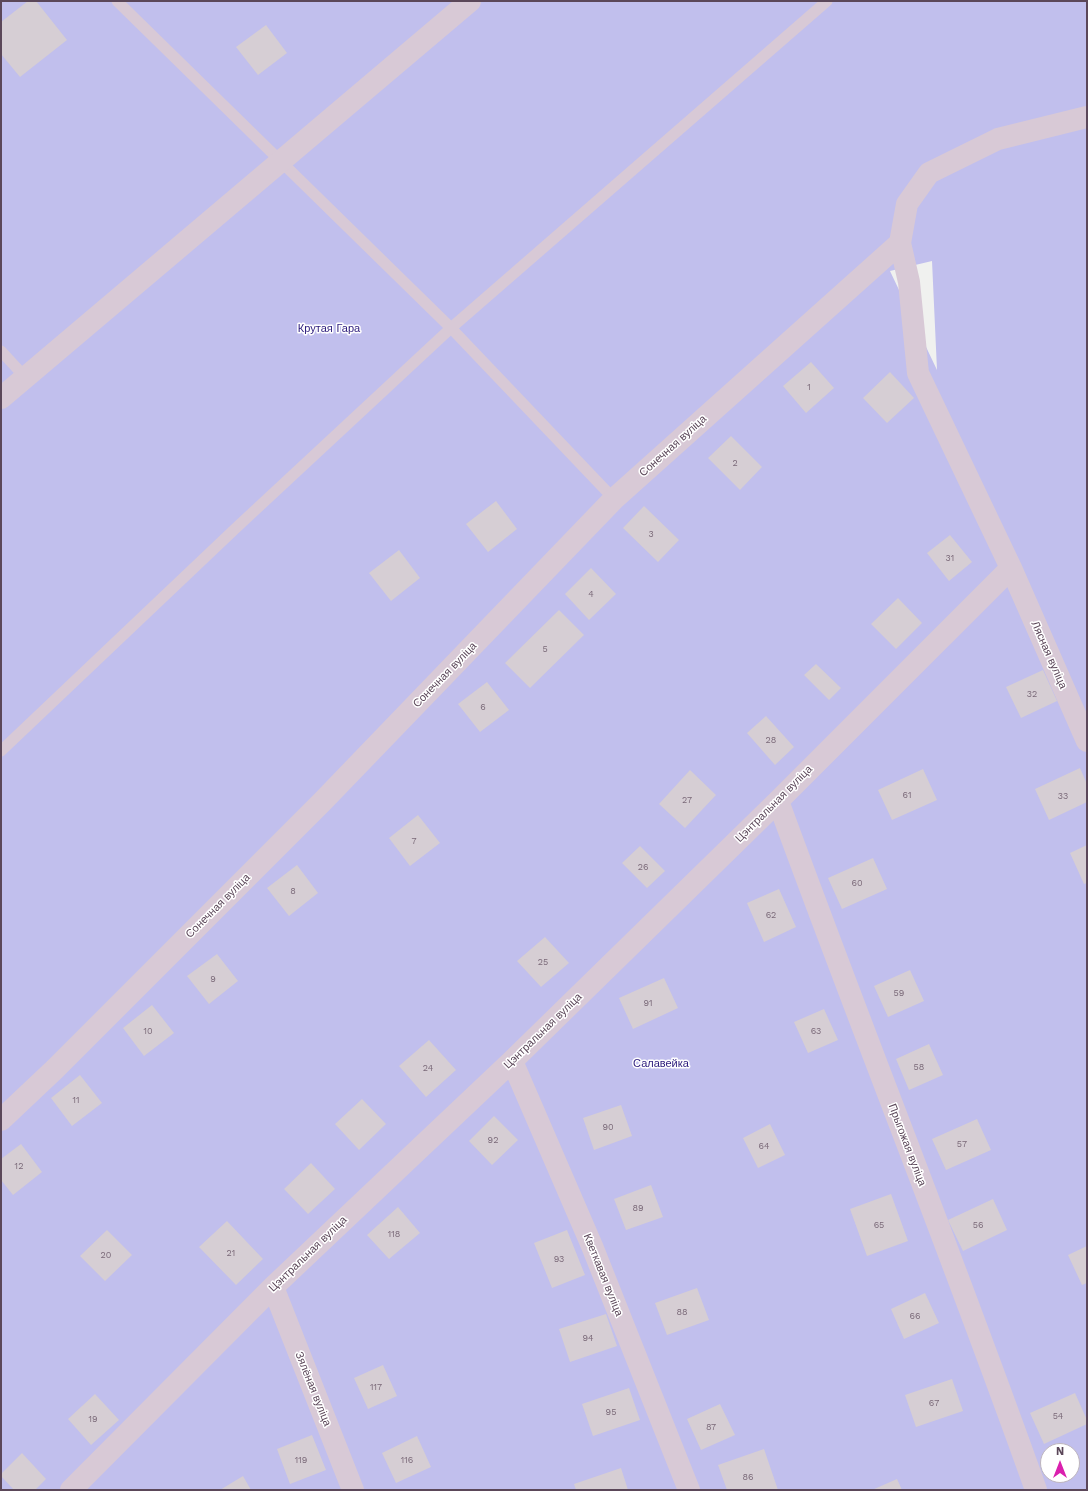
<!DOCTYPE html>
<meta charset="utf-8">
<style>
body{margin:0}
#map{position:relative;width:1088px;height:1491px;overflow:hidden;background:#f0f1ef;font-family:"Work Sans",sans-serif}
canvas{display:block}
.frame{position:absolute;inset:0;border:2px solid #5b4759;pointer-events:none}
.north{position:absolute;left:1040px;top:1443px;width:40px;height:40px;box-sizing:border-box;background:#fff;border:1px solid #bdb5bd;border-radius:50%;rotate:0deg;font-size:11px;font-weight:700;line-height:16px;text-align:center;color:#5b4759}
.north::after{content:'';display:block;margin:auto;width:14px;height:18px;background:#da20ae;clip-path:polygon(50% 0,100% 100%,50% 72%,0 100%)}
</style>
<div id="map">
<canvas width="1088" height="1491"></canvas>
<div class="frame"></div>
<div class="north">N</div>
</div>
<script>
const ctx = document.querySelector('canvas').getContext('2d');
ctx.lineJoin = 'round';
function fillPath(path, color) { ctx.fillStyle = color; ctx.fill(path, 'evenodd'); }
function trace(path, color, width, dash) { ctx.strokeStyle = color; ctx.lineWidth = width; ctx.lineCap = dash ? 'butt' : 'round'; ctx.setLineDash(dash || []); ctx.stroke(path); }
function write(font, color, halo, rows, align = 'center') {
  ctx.font = font + ' "Work Sans",sans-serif'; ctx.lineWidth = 3; ctx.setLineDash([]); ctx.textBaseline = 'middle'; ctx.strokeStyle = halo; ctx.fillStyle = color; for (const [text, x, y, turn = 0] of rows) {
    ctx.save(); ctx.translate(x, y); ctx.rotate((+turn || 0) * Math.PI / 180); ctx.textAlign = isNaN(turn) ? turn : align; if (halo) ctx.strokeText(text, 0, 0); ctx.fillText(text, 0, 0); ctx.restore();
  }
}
fillPath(new Path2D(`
 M1,1h1086v1489h-1086zM932,261l5,109 -47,-99zM1048,1451h24v24h-24z`), '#c1bfed');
fillPath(new Path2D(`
 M28,1h8l31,39 -47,37 -19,-23v-32z
 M266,25l21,28 -29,22 -22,-28z
 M811,362l23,26 -28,25 -23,-27z
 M890,372l24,26 -27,25 -24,-25z
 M731,436l31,31 -22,23 -32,-32z
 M496,501l21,28 -29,23 -22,-28z
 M644,506l35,34 -21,22 -35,-34z
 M950,535l22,27 -23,19 -22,-28z
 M399,550l21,28 -29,23 -22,-28z
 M591,568l25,26 -27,26 -24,-26z
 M898,598l24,25 -26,26 -25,-25z
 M559,610l25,25 -54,53 -25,-25z
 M816,664l25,24 -12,12 -25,-25z
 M1043,670l14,31 -36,17 -15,-31z
 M487,682l22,28 -29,22 -22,-28z
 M766,716l28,31 -19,18 -28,-32z
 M1080,768l7,16v18l-38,18 -14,-31z
 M923,769l14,31 -45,20 -14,-30z
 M690,770l26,25 -31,33 -26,-24z
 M418,815l22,28 -30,23 -21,-28z
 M1087,845v38l-3,1 -14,-31z
 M640,846l25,25 -18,17 -25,-25z
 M873,858l14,31 -45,20 -14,-31z
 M297,865l21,28 -29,23 -22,-28z
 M779,889l17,38 -32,15 -17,-39z
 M545,937l24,26 -28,24 -24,-26z
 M217,954l21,27 -29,23 -22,-28z
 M910,970l14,31 -36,16 -14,-31z
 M664,978l14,30 -45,21 -14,-31z
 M152,1005l22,28 -30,23 -21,-28z
 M824,1009l14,31 -30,13 -14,-31z
 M429,1040l27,30 -30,27 -27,-31z
 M929,1044l14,31 -34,15 -13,-31z
 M80,1075l22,28 -30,23 -21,-28z
 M362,1099l24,25 -27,26 -24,-26z
 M621,1105l11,31 -38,14 -11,-32z
 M494,1116l24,24 -26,25 -23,-24z
 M977,1119l14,31 -45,20 -14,-31z
 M770,1124l15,31 -27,13 -15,-30z
 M21,1144l21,28 -29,23 -12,-15v-21z
 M311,1163l24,26 -27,25 -24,-25z
 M651,1185l12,32 -37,13 -12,-31z
 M891,1194l17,47 -41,15 -17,-47z
 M993,1199l14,31 -44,21 -15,-31z
 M398,1207l22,26 -31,26 -22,-24z
 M227,1221l36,38 -27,26 -37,-38z
 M107,1230l25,25 -27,26 -25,-25z
 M567,1230l18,45 -33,13 -18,-45z
 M1087,1246v37l-5,2 -14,-30z
 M697,1288l12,32 -42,15 -12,-32z
 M925,1293l14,30 -35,16 -13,-30z
 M606,1314l11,32 -47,16 -11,-33z
 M383,1365l14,31 -29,13 -14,-31z
 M952,1379l11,32 -47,16 -11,-32z
 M629,1388l11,32 -47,16 -11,-32z
 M1075,1393l12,27v4l-43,20 -14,-31z
 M95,1394l24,26 -28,25 -23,-26z
 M720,1404l15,31 -34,15 -14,-31z
 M312,1435l14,35 -36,14 -13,-35z
 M417,1436l14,31 -35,16 -14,-30z
 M764,1449l14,41h-51l-9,-25z
 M22,1453l24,26 -11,11h-21l-13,-14v-2z
 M621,1468l7,22h-52l-2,-6z
 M243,1476l8,14h-31z
 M897,1479l5,11h-30z`), '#d6ced4');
trace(new Path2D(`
 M117,1l334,327 163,171
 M1,351l24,26
 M1,751l236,-224 214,-199 376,-327`), '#d8c9d6', 11);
trace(new Path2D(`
 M1087,117l-89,22 -69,34 -22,31 -7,39 9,39 9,91 93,195 76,173
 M1,398l469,-397
 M778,801c84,230 176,458 258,689
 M512,1061l80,185 97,244
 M1,1120l54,-51 267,-267 292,-303 286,-256
 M273,1287l80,203
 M71,1490l202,-203 239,-226 266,-260 233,-233`), '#d8c9d6', 22);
write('9px', '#7a6978', null, [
 ["1",809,387],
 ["2",735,463],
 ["3",651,534],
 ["31",950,558],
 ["4",591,594],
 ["5",545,649],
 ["32",1032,694],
 ["6",483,707],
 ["28",771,740],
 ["61",907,795],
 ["33",1063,796],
 ["27",687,800],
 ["7",414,841],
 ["26",643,867],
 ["60",857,883],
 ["8",293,891],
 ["62",771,915],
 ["25",543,962],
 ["9",213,979],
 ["59",899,993],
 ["91",648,1003],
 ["10",148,1031],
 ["63",816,1031],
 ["58",919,1067],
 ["24",428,1068],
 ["11",76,1100],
 ["90",608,1127],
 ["92",493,1140],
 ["57",962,1144],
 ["64",764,1146],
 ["12",19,1166],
 ["89",638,1208],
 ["65",879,1225],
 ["56",978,1225],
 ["118",394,1234],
 ["21",231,1253],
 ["20",106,1255],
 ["93",559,1259],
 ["88",682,1312],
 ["66",915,1316],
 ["94",588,1338],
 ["117",376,1387],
 ["67",934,1403],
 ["95",611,1412],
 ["54",1058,1416],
 ["19",93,1419],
 ["87",711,1427],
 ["119",301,1460],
 ["116",407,1460],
 ["86",748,1477]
]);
write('11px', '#2b1a7b', '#fff', [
 ["Крутая Гара",329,329],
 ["Салавейка",661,1064]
]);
write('11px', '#5b4759', '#fff', [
 ["Сонечная вуліца",673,446,-42],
 ["Лясная вуліца",1049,655,66],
 ["Сонечная вуліца",445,675,-46],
 ["Цэнтральная вуліца",774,804,-45],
 ["Сонечная вуліца",218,906,-45],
 ["Цэнтральная вуліца",543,1031,-44],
 ["Прыгожая вуліца",907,1145,69],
 ["Цэнтральная вуліца",308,1254,-44],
 ["Кветкавая вуліца",603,1275,68],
 ["Зялёная вуліца",313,1389,68]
]);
</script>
